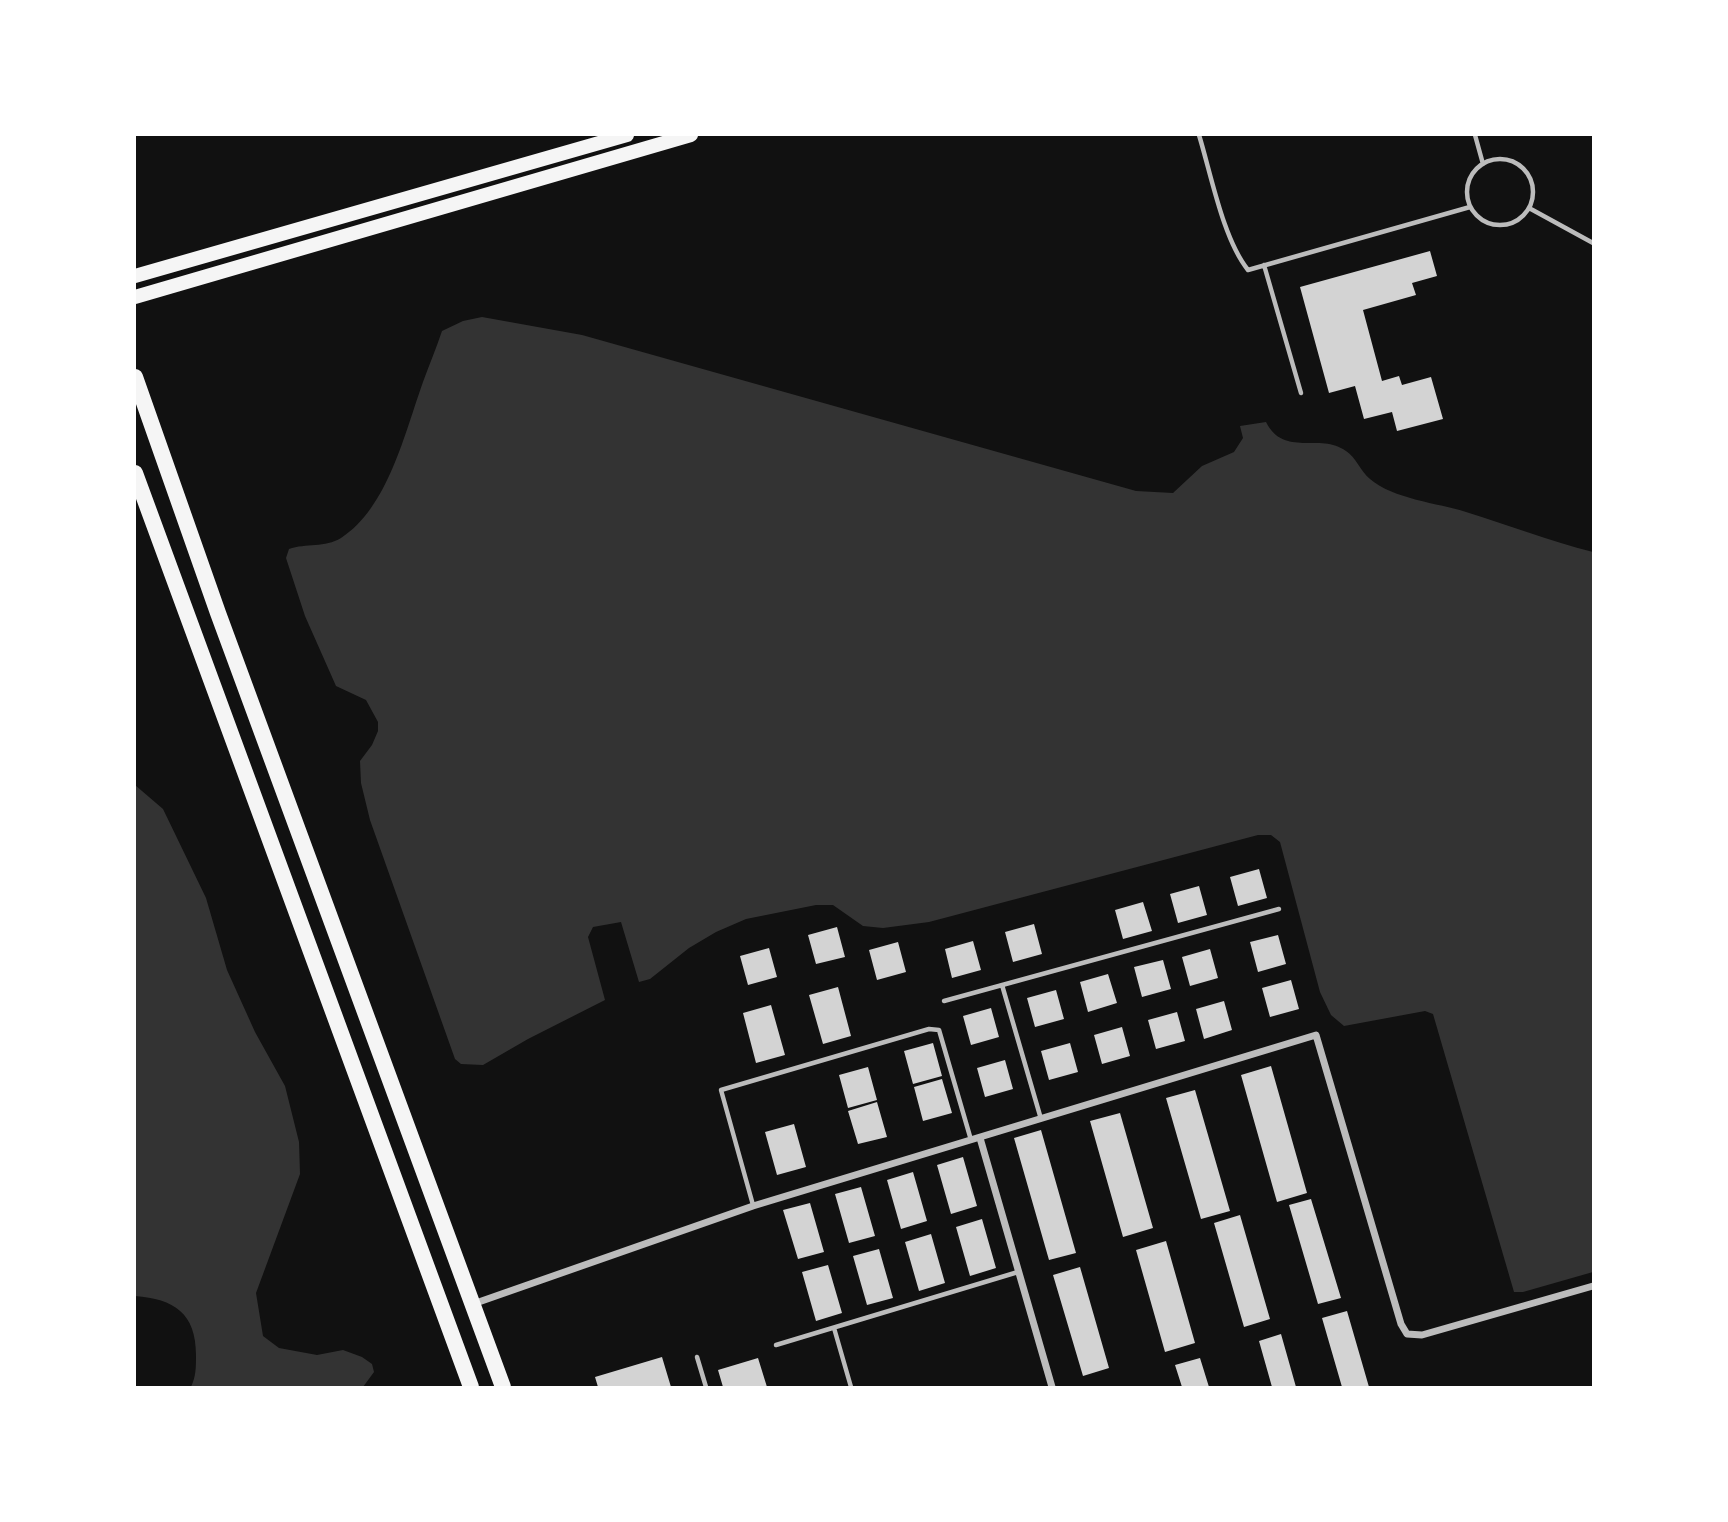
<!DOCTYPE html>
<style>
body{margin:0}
#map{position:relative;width:1728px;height:1522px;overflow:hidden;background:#111;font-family:"Golos Text",sans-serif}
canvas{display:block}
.frame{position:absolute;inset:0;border:136px solid #fff;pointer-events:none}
</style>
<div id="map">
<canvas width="1728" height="1522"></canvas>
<div class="frame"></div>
</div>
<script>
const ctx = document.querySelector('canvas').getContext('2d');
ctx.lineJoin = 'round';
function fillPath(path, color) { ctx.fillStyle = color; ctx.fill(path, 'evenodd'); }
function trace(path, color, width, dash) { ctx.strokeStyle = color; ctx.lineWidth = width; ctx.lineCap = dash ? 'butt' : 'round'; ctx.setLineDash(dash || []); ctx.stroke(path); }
fillPath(new Path2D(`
 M482,317l100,18 554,156 37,2 29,-27 32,-14 9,-14 -3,-12 26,-4c18,36 54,10 80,29 10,6 15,21 24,28 23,20 68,24 96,33 42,13 84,29 127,40v720l-70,20h-9l-81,-278 -8,-3 -81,15 -13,-11 -11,-23 -40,-150 -9,-7h-13l-329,87 -46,6 -20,-2 -30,-21h-17l-70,14 -30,13 -27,16 -39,31 -11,3 -18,-60 -28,5 -5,10 17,63 -77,39 -45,26 -22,-1 -6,-5 -85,-239 -9,-37 -1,-22 12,-16 6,-14v-9l-12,-22 -30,-14 -31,-70 -19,-58 3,-9c17,-6 36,-1 52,-11 47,-30 64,-106 82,-156 6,-17 13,-33 19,-51l21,-10z
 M135,785l28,24 43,89 21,72 28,62 30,54 14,56 1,32 -44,119 7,43 16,12 38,7 26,-5 19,7 10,7 2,8 -11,15h-172c5,-11 5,-19 5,-32 0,-42 -22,-56 -61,-59z`), '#333');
fillPath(new Path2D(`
 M1430,251l7,25 -25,7 4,12 -53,15 19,71 17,-5 3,9 29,-8 12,42 -46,12 -5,-19 -28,7 -9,-33 -26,7 -29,-106z
 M1259,869l8,29 -29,8 -8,-29z
 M1199,886l8,29 -29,8 -8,-29z
 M1143,902l9,29 -29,8 -8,-29z
 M1034,924l8,30 -29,8 -8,-30z
 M837,927l8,30 -29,7 -8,-29z
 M1278,935l8,29 -28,8 -8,-30z
 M973,941l8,29 -29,8 -7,-29z
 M898,942l8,30 -29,8 -8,-30z
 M769,948l8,29 -29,8 -8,-29z
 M1210,949l8,29 -28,8 -8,-29z
 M1163,960l8,29 -29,8 -8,-30z
 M1108,974l9,29 -29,9 -8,-30z
 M1291,980l8,29 -29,8 -8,-29z
 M838,987l13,49 -28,8 -14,-49z
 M1056,990l8,29 -29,8 -8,-29z
 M1224,1001l8,29 -28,9 -8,-30z
 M771,1005l14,50 -29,8 -13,-50z
 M991,1008l8,29 -28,8 -8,-29z
 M1177,1012l8,29 -29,8 -8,-29z
 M1122,1027l8,29 -28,8 -8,-29z
 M933,1043l9,33 -29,8 -9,-33z
 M1070,1043l8,29 -29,8 -8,-29z
 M1005,1060l8,29 -28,8 -8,-29z
 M1271,1066l36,127 -30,9 -36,-127z
 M868,1067l9,33 -29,8 -9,-33z
 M942,1079l10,34 -29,8 -9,-34z
 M1195,1090l35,121 -29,8 -35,-121z
 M877,1102l10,35 -29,7 -10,-33z
 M1120,1113l33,115 -30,9 -33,-116z
 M794,1124l12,43 -29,8 -12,-43z
 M1041,1130l35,123 -27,7 -35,-122z
 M963,1157l14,49 -26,8 -14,-49z
 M913,1172l14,49 -26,8 -14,-49z
 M861,1187l14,49 -26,7 -14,-49z
 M1311,1199l30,99 -23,6 -29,-99z
 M810,1203l14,49 -26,7 -15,-49z
 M1240,1215l30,104 -26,8 -30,-104z
 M982,1219l14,49 -26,8 -14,-49z
 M931,1234l14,49 -26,8 -14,-49z
 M1166,1241l29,102 -30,9 -29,-102z
 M879,1249l14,49 -26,7 -14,-49z
 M828,1265l14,48 -26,8 -14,-49z
 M1080,1267l29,101 -26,8 -30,-101z
 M1347,1311l22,76h-27l-20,-69z
 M1281,1334l15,53h-24l-13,-46z
 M662,1357l9,30h-73l-3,-10z
 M758,1358l9,29h-44l-5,-17z
 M1200,1358l9,29h-27l-7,-22z`), '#d3d3d3');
trace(new Path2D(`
 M1199,135c12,39 24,104 49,135l222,-63
 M1475,135l8,29
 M1467 192a33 33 0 1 1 66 0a33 33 0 1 1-66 0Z
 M1529,208l64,35
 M1264,265l37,128
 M1002,985l39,134
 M944,1001l335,-92
 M753,1205l-32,-115 208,-61 10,1 32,110
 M834,1328l17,59
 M776,1345l242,-73
 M697,1357l9,30`), '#bcbcbc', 4.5);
trace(new Path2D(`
 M980,1138l72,249
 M473,1304l280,-98 563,-171 85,289 6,10 15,1 171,-49`), '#bcbcbc', 7);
trace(new Path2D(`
 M135,276l492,-141
 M135,297l556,-162`), '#f5f5f5', 14);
trace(new Path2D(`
 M135,377l83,236 285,774
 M135,473l336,914`), '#f5f5f5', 16);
</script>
